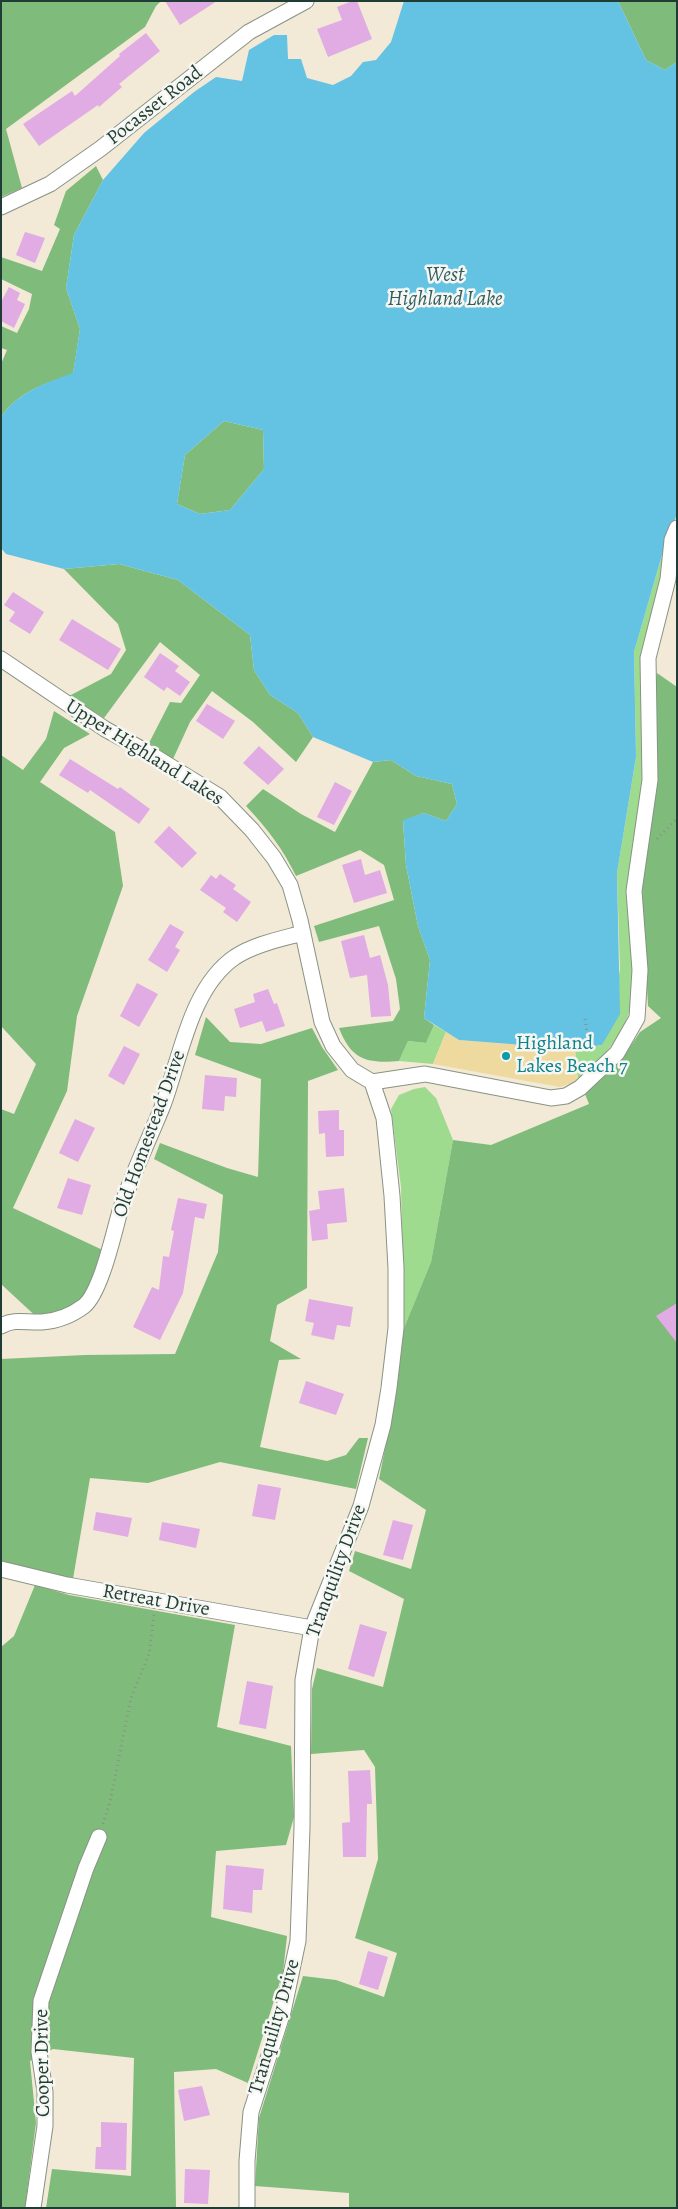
<!DOCTYPE html>
<style>
body{margin:0}
#map{position:relative;width:678px;height:2209px;overflow:hidden;background:#f2e9d6;font-family:Alegreya,serif}
canvas{display:block}
.frame{position:absolute;inset:0;border:2px solid #1f3d34;pointer-events:none}
</style>
<div id="map">
<canvas width="678" height="2209"></canvas>
<div class="frame"></div>
</div>
<script>
const ctx = document.querySelector('canvas').getContext('2d');
ctx.lineJoin = 'round';
function fillPath(path, color) { ctx.fillStyle = color; ctx.fill(path, 'evenodd'); }
function trace(path, color, width, dash) { ctx.strokeStyle = color; ctx.lineWidth = width; ctx.lineCap = dash ? 'butt' : 'round'; ctx.setLineDash(dash || []); ctx.stroke(path); }
function write(font, color, halo, rows, align = 'center') {
  ctx.font = font + ' Alegreya,serif'; ctx.lineWidth = 5; ctx.setLineDash([]); ctx.textBaseline = 'middle'; ctx.strokeStyle = halo; ctx.fillStyle = color; for (const [text, x, y, turn = 0] of rows) {
    ctx.save(); ctx.translate(x, y); ctx.rotate((+turn || 0) * Math.PI / 180); ctx.textAlign = isNaN(turn) ? turn : align; if (halo) ctx.strokeText(text, 0, 0); ctx.fillText(text, 0, 0); ctx.restore();
  }
}
fillPath(new Path2D(`
 M664,548l-20,233 -11,217c-8,38 -28,57 -55,83l-3,-32 27,-4 18,-75 -3,-97 19,-116 -2,-105z
 M434,1025l12,7 -13,32 -34,-3 9,-20 18,2z
 M425,1087l11,11 17,42 -22,122 -27,66 -3,-141 -10,-78 8,-14 15,-6z`), '#9fdb8f');
fillPath(new Path2D(`
 M1,1h160l-5,5 -11,21 -139,102 16,59 -21,9z
 M618,1h59v61l-12,8 -19,-10z
 M96,166l7,14 -29,55 -8,53 14,41 -7,45c-28,9 -55,18 -72,43v-53l6,-14 -6,-2v-22l16,7 12,-24 3,-15 -31,-15v-22l41,14 18,-42 -6,-4 12,-34z
 M224,421l39,9 1,39 -34,41 -30,4 -23,-10 8,-49z
 M119,564l59,16 72,55 4,35 16,25 28,18 15,24 -17,25 -43,-40 -41,-31 -22,31 -17,37 -24,-16 21,-41 11,1 19,-28 -40,-33 -56,76 -35,-22 42,-22 15,-24 -8,-26 -54,-55z
 M657,673l20,14v1521h-328v-15l-94,-7 4,-68 44,-142 33,4 48,17 13,-44 -42,-15 23,-79 -3,-92 -11,-17 -53,4 1,-65 5,-21 66,19 21,-88 -55,-28 6,-20 56,18 15,-59 -47,-31 18,-91 7,-60 27,-66 22,-122 38,5 98,-41 -4,-10 37,-35 18,-27 21,-14 -13,-12 -6,-110 11,-197z
 M54,711l36,23 -26,14 -24,34 75,50 8,54 -46,130 -10,75 -54,117 96,45 -24,52 -43,17 -41,-38v-175l13,5 22,-50 -35,-38v-271l22,15 23,-31z
 M391,760l25,16 36,8 5,20 -11,17 -22,-8 -21,8 3,44 12,61 12,34 -6,58 10,7 -8,18 -18,-2 -9,20c-33,3 -48,-2 -60,-33l54,-7 7,-12 -4,-30 -17,-53 -60,16 -5,-16 80,-26 -10,-35 -24,-15 -64,26c-13,-27 -29,-48 -50,-70l17,-17 38,25 34,18 38,-70z
 M206,1017l24,25 31,2 51,-16 10,19 16,23 -30,11 -1,207 -30,17 -7,36 31,18 -22,1 -19,87 67,14 19,-6 13,-17h9l-12,51 -136,-27 -72,21 -58,-5 -17,101 -72,-18v-202l84,-4 90,-1 43,-102 5,-57 -69,-36 6,-16 67,25 31,9 3,-98 -66,-24z
 M35,1585l34,10 166,30 -18,102 74,19 3,71 -8,28 -70,6 -5,66 76,19 -4,36 -35,111 -32,-14 -42,3 2,136h-130l6,-39 79,7 3,-118 -81,-9 -23,12 6,62 -11,85h-24v-561l13,-11z`), '#7fbb7a');
fillPath(new Path2D(`
 M446,1032l13,8 116,9 3,32 -18,6 -127,-23z`), '#eeda9e');
fillPath(new Path2D(`
 M404,1h214l28,59 19,10 12,-8v452l-13,34 -30,104 2,105 -19,116 3,141 -18,31 -27,4 -116,-9 -35,-22 6,-58 -12,-34 -12,-61 -3,-45 21,-7 22,8 11,-17 -5,-20 -36,-8 -25,-16 -18,2 -60,-25 -15,-24 -28,-18 -16,-25 -4,-35 -72,-55 -59,-16 -55,5 -58,-15 -5,-6v-131c17,-25 44,-34 72,-44l7,-44 -14,-41 8,-53 29,-55 41,-47 50,-41 22,-15 26,4 7,-31 25,-15h13l1,24h13l6,19 26,7 18,-9 12,-14 13,-2 15,-18zM224,421l39,9 1,39 -34,41 -30,4 -23,-10 8,-49z`), '#64c2e2');
fillPath(new Path2D(`
 M165,1h52l-37,24z
 M352,1h5l15,38 -44,18 -11,-28 25,-9 -5,-13z
 M146,33l14,18 -41,33 3,3 -23,20 -1,-2 -59,41 -16,-22 49,-33 3,5 45,-40 -1,-2z
 M25,232l20,6 -10,25 -19,-8z
 M9,287l11,6 -3,7 8,4 -11,24 -13,-7v-19z
 M13,592l31,20 -14,22 -21,-13 6,-9 -11,-7z
 M72,619l49,30 -13,21 -49,-30z
 M160,653l19,13 -4,5 15,11 -10,14 -13,-9 -3,4 -20,-14z
 M207,704l28,17 -12,18 -27,-18z
 M259,746l25,23 -16,16 -25,-22z
 M70,759l48,30 2,-2 30,22 -11,15 -49,-34 -2,3 -29,-18z
 M335,782l17,9 -18,34 -17,-8z
 M169,826l28,27 -15,15 -28,-26z
 M361,859l4,16 15,-5 7,23 -33,10 -12,-38z
 M220,874l16,11 -3,4 18,13 -14,20 -14,-10 3,-4 -26,-18 11,-15 5,4z
 M170,924l14,8 -9,15 5,3 -13,22 -19,-12z
 M364,935l6,23 10,-3 8,30 3,31 -20,1 -4,-42 -17,3 -9,-37z
 M137,983l21,11 -19,33 -19,-11z
 M268,989l6,15 3,-1 8,23 -19,6 -4,-11 -22,7 -6,-19 21,-7 -2,-8z
 M124,1046l16,8 -16,31 -16,-9z
 M205,1075l32,3 -1,19 -11,-1 -1,15 -22,-2z
 M339,1110v20h5v26l-18,1 -1,-24 -6,1 -1,-23z
 M75,1119l20,9 -17,34 -19,-9z
 M68,1178l23,7 -9,30 -25,-7z
 M344,1188l3,34 -20,2 1,15 -16,2 -3,-30 11,-2 -2,-18z
 M178,1198l29,6 -3,15 -9,-2 -12,76 -23,47 -27,-13 19,-40 7,3 4,-34 6,1 5,-26 -3,-1z
 M309,1299l44,8 -3,20 -13,-2 -3,15 -23,-5 3,-12 -9,-2z
 M677,1303v40l-21,-27z
 M306,1381l38,13 -8,21 -37,-12z
 M258,1484l23,4 -6,32 -23,-4z
 M96,1512l36,6 -4,19 -35,-7z
 M393,1520l20,5 -10,35 -20,-5z
 M162,1522l38,7 -4,19 -37,-8z
 M360,1624l27,8 -13,45 -26,-8z
 M247,1681l26,5 -7,43 -27,-5z
 M370,1770l2,34h-5l-1,53h-23l-1,-34 8,-1 -2,-51z
 M226,1865l38,4 -2,21h-9l-1,23 -29,-4z
 M368,1951l20,6 -10,33 -19,-6z
 M202,2086l8,29 -26,6 -6,-31z
 M101,2122l26,1 -1,47 -31,-1 1,-22h5z
 M185,2169l25,1 -2,34 -24,-1z`), '#e0ace3');
const minor = new Path2D(`
 M1,207l49,-23 50,-35 149,-117 57,-31
 M1,659l104,70 42,23 73,45 32,33 22,28 16,27 10,35 22,102 11,24 19,24 20,12 53,-8 126,24 15,-2 14,-8 37,-35 20,-35 3,-48 -6,-79 16,-111 -2,-122 20,-79 4,-39 5,-12
 M1,1326c14,-8 26,-3 41,-4 14,-1 30,-7 42,-16 17,-14 30,-74 36,-95 12,-37 29,-71 43,-106 18,-48 27,-117 72,-148 20,-13 46,-18 68,-24
 M1,1569l66,16 245,43
 M33,2208l12,-82v-34l-6,-40 2,-51 45,-133 13,-31
 M247,2208v-47l4,-49 32,-100 15,-71 4,-113 1,-148 9,-52 49,-122 22,-81 6,-37 7,-60v-60l-4,-72 -8,-78 -12,-36`);
trace(minor, '#889385', 17);
trace(new Path2D(`
 M657,839l20,-21
 M585,1019l4,27
 M103,1824l7,-22 21,-104 18,-44 5,-39`), '#889385', 3, [1, 4]);
trace(minor, '#fff', 15);
for (const [x, y, r, color] of [
 [506,1056,5,"#0f9aa8"]
]) { const dot = new Path2D(); dot.arc(x, y, r, 0, 2 * Math.PI); ctx.fillStyle = color; ctx.fill(dot); trace(dot, '#f6f6f2', 2); }
write('20px', '#1f3d34', '#f6f6f2', [
 ["Pocasset Road",155,106,-38],
 ["Upper Highland Lakes",144,753,32],
 ["Old Homestead Drive",150,1134,-70],
 ["Tranquility Drive",337,1571,-70],
 ["Retreat Drive",156,1601,10],
 ["Tranquility Drive",275,2027,-74],
 ["Cooper Drive",43,2063,-91]
]);
write('20px', '#0d838f', '#f6f6f2', [
 ["Highland",516,1044],
 ["Lakes Beach 7",516,1067]
], 'left');
write('italic 21px', '#305e60', '#f6f6f2', [
 ["West",445,276],
 ["Highland Lake",445,300]
]);
</script>
